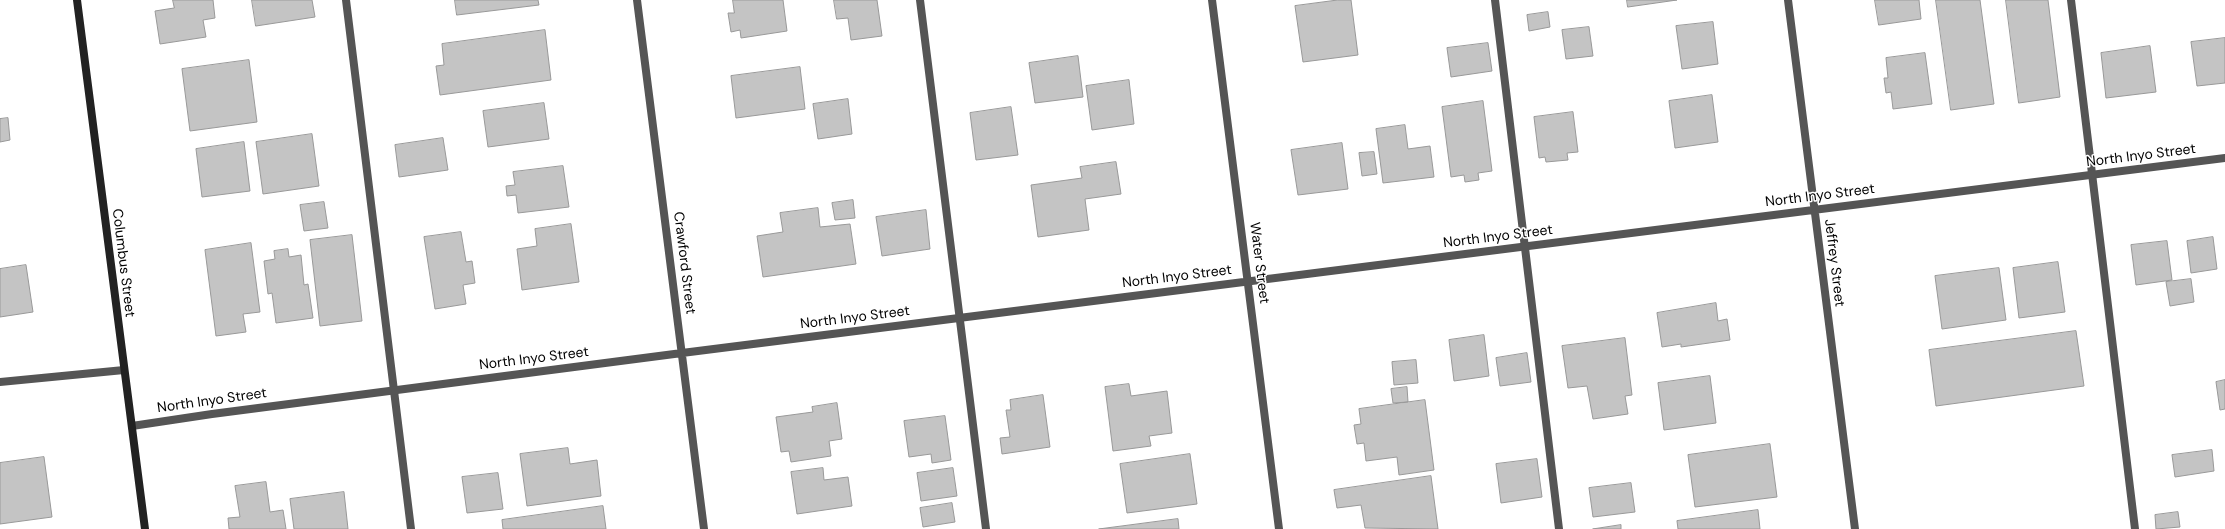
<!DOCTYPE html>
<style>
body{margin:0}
canvas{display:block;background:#fff}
</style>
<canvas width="2225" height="529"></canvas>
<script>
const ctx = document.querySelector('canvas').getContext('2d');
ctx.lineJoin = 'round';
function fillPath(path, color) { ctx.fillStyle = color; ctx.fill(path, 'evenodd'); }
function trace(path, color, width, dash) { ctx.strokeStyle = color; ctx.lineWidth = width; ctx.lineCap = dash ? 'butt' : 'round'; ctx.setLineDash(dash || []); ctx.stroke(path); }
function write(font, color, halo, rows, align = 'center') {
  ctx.font = font + ' "DM Sans",sans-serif'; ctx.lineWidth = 3; ctx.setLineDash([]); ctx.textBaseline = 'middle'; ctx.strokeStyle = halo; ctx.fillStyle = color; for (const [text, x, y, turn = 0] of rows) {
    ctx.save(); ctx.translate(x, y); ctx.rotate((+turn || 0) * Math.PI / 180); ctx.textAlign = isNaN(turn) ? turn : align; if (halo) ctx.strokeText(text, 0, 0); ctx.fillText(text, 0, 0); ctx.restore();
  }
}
const building = new Path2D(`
 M173,0h40l2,18 -12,2 3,17 -46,7 -5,-33 19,-3z
 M252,0h60l3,17 -59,9z
 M455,0h83l1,5 -82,10z
 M733,0h50l4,31 -46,7 -1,-8 -9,2 -3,-19h6z
 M834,0h43l5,36 -31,4 -3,-22 -11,1z
 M1338,0h13l7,55 -55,7 -8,-56z
 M1627,0h50l-49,7z
 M1875,0h44l2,19 -42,6z
 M1936,0h44l14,104 -43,6z
 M2006,0h42l12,97 -41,6z
 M1548,12l2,15 -21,4 -2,-16z
 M1713,22l5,42 -36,5 -6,-43z
 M1589,27l4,29 -27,3 -4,-29z
 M545,30l6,50 -111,15 -4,-29 8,-1 -2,-21z
 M2225,38v45l-28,3 -6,-44z
 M1488,43l4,28 -41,6 -4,-29z
 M2150,46l6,46 -50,6 -5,-45z
 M1925,53l7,51 -39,5 -2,-17 -5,1 -2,-15h4l-2,-20z
 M1078,56l5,41 -48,6 -6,-40z
 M249,60l8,62 -67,9 -8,-62z
 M800,67l5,42 -69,9 -5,-42z
 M1129,80l5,44 -42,6 -6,-44z
 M1712,95l6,47 -43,6 -6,-47z
 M848,99l4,35 -34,5 -5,-35z
 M1483,101l9,70 -14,2 1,7 -14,2 -1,-7 -13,2 -9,-70z
 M544,103l5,36 -61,8 -5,-36z
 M1011,107l7,48 -42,5 -6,-47z
 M1573,112l5,40 -11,1 1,7 -22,2 -1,-5 -6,1 -5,-41z
 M8,118l2,22 -10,2v-23z
 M1405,125l3,24 22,-3 4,31 -51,6 -7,-54z
 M312,134l7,52 -56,8 -7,-52z
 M443,138l5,32 -49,7 -4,-32z
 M244,142l6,49 -48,6 -6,-48z
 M1342,143l6,46 -50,6 -7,-45z
 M1374,152l3,22 -15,2 -3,-23z
 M1116,162l5,32 -36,5 4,31 -51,7 -7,-52 51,-7 -2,-11z
 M563,166l6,41 -51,6 -2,-18 -9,1 -1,-10 9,-1 -2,-13z
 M853,200l2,18 -20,2 -3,-17z
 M324,202l4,26 -24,3 -4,-26z
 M818,208l2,19 30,-3 6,40 -93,13 -6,-41 26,-4 -3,-19z
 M926,210l4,39 -48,7 -6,-39z
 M571,224l8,58 -57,8 -5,-41 20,-3 -2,-17z
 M461,232l5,30 6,-1 3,22 -12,2 3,19 -31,5 -11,-72z
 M352,235l10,86 -42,5 -10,-86z
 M2213,237l4,32 -26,4 -4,-32z
 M2167,241l5,39 -36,5 -5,-40z
 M251,243l9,69 -17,2 3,18 -30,4 -11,-86z
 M288,249l1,8 12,-2 3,30 4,-1 5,34 -37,5 -4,-30 -4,1 -4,-33 11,-2 -1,-8z
 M2058,262l7,50 -46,6 -6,-50z
 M26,265l7,47 -33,5v-48z
 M1999,268l7,52 -64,9 -7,-53z
 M2191,279l3,23 -24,4 -4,-24z
 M1716,303l2,18 9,-2 3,21 -49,7v-3l-19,3 -5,-34z
 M2076,331l8,55 -148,20 -7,-56z
 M1484,335l5,41 -35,5 -5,-41z
 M1625,338l7,57 -7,1 3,18 -35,5 -6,-33 -19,2 -6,-42z
 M1527,353l4,29 -31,4 -4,-28z
 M1416,360l2,23 -24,2 -2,-23z
 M1710,376l6,47 -52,7 -6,-47z
 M2225,380v29l-5,1 -4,-28z
 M1129,384l2,12 36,-5 5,42 -23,3 2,10 -38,5 -8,-64z
 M1407,387l1,15 -15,1 -2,-14z
 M1043,395l7,52 -48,7 -2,-16 10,-1 -4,-27h5l-1,-10z
 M1425,400l9,70 -35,5 -2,-18 -31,4 -2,-18 -7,1 -3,-19 7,-1 -2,-15z
 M837,403l5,36 -13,2 2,15 -40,6 -2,-11 -8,1 -5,-35 37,-5 -1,-5z
 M945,416l6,44 -19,3 -1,-9 -22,3 -5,-36z
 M1770,444l7,53 -82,10 -7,-52z
 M568,448l2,16 27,-4 4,36 -74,10 -7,-52z
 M2212,450l2,21 -39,6 -3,-22z
 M1190,454l7,50 -70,9 -7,-49z
 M44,457l8,60 -52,7v-61z
 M1537,459l5,38 -41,6 -5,-39z
 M823,468l1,12 24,-3 4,29 -55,8 -6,-42z
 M953,468l4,28 -36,5 -4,-28z
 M498,473l5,36 -36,4 -5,-36z
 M1431,476l7,53 -73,-1 -4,-23 -24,3 -3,-18z
 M266,482l4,30 13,-2 3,19h-57l-1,-11 12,-1 -5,-31z
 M1631,483l4,29 -42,5 -4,-29z
 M344,492l4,37h-54l-4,-30z
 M952,503l3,19 -32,5 -3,-19z
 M603,506l3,23h-103l-1,-9z
 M1758,510l2,19h-82l-1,-8z
 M2178,512l2,15 -24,2 -1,-14z
 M1178,519l1,10h-80z
 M1621,525v4h-28z`);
fillPath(building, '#c4c4c4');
trace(building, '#999', 1);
trace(new Path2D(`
 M346,0l65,529
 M920,0l66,529
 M1495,0l64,529
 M2071,0l64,529`), '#555', 8);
trace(new Path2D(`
 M637,0l67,529
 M1212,0l67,529
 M1788,0l67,529
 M0,382l124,-12
 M132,426l80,-12 470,-61 1543,-195`), '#555', 8);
trace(new Path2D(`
 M77,0l68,529`), '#222', 8);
write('14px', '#000', '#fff', [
 ["North Inyo Street",2141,156,-7],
 ["North Inyo Street",1820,196,-7],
 ["North Inyo Street",1498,237,-7],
 ["Columbus Street",123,263,83],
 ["Crawford Street",684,263,83],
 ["Water Street",1259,263,83],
 ["Jeffrey Street",1834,263,83],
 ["North Inyo Street",1177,277,-7],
 ["North Inyo Street",855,318,-7],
 ["North Inyo Street",534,359,-7],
 ["North Inyo Street",212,401,-8]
]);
</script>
